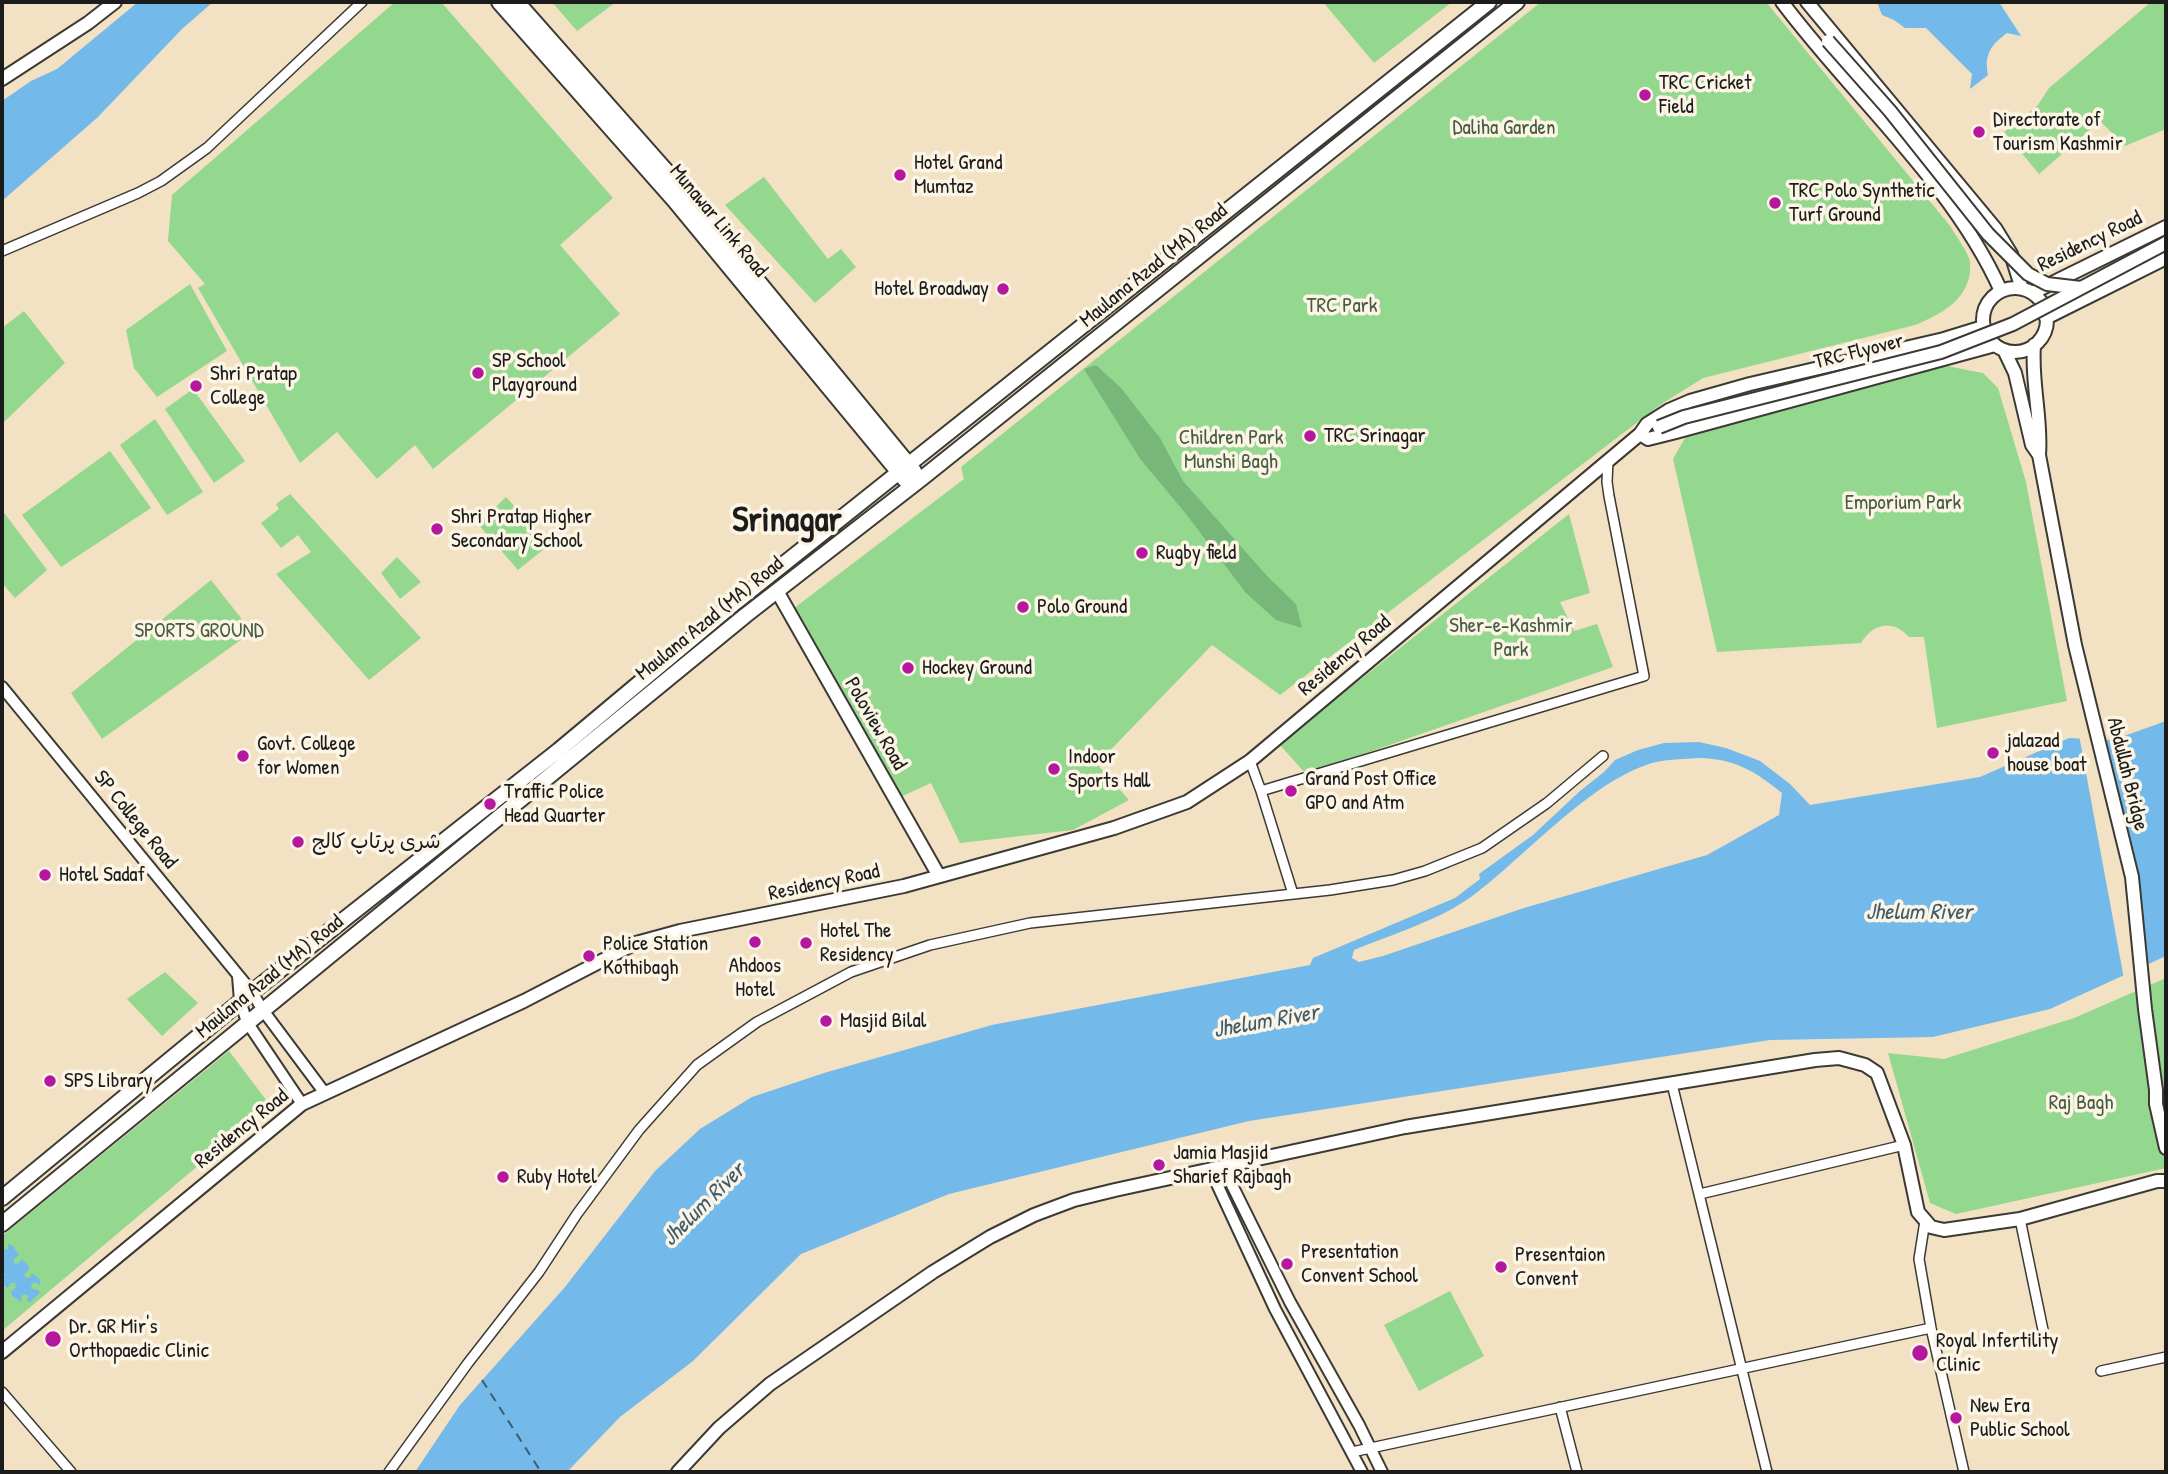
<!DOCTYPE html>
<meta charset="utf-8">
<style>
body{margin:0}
#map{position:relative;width:2168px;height:1474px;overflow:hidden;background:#f3e1c3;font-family:"Patrick Hand",sans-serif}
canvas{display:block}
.frame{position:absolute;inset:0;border:4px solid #1c1c1c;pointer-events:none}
</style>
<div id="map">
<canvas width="2168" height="1474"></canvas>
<div class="frame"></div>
</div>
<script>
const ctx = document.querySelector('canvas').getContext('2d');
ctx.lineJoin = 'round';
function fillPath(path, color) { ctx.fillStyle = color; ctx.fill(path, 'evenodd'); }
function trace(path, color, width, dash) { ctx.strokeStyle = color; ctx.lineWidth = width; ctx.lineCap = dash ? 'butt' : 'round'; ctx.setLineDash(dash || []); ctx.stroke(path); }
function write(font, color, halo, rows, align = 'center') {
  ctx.font = font + ' "Patrick Hand","Playpen Sans Arabic",sans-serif'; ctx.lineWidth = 7; ctx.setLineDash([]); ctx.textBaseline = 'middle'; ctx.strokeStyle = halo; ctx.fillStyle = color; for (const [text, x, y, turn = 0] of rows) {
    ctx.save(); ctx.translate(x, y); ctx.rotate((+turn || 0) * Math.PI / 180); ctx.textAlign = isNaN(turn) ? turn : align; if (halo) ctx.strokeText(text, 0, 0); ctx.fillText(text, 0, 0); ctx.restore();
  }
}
fillPath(new Path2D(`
 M395,2h46l172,196 -53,47 60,69 -187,155 -18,-24 -38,34 -40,-47 -37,31 -102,-175 7,-4 -37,-43 4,-46z
 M552,2h64l-39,29z
 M1323,2h129l-78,61z
 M1541,2h225l185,225c5,10 17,24 19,35 3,36 -28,52 -55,63l-212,53 -43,27 -380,290 -68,-50 -115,119 32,36 -56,30 -113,13 -29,-60 -37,17 -109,-185 179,-136 -3,-12z
 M2151,2h15v127l-41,17 -25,-25 -61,53 -35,-42 34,-27 11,-17z
 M764,177l64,82 13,-10 15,18 -41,36 -90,-98z
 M190,284l37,67 -70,46 -23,-29 -8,-38z
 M24,311l41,52 -63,61v-96z
 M1947,366l36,7 15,15 28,94 41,219 -130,27 -13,-91h-15c-16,-18 -36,-14 -48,6l-144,9 -44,-193 16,-28z
 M193,389l52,72 -31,22 -49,-74z
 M155,419l48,73 -36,23 -47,-70z
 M110,451l41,57 -90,59 -39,-52z
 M290,494l131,144 -52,42 -93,-106 35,-22 -13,-17 -17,13 -20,-25 18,-14 -3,-5z
 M506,497l43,48 -31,25 -40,-46z
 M2,510l45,60 -32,28 -13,-15z
 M1569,514l21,79 -30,9 14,29 23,-7 16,43 -307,107 -27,-30z
 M397,557l24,25 -21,17 -19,-26z
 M211,580l41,52 -150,107 -31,-46z
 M165,972l33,31 -36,33 -35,-37z
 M2166,978v190l-210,46 -26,-11 -42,-150 56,6 130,-41z
 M229,1051l41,54 -268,226v-95z
 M1450,1291l34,65 -65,35 -35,-66z`), '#94d78f');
fillPath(new Path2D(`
 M1096,365l25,23 39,50 23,43 85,96 28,27 6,24 -26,-8 -30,-27 -60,-79 -45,-54 -57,-91z`), '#77b87a');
fillPath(new Path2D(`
 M138,2h75l-31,27 -84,88 -96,84v-100l29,-20 26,-12z
 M1877,2h122l22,34 -14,-3c-16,12 -23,21 -19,42l-18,14 2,-15 -46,-46h-21l-11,-8 -12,-5z
 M2166,721v235l-116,53 -117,28 -163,3 -521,81 -300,73 -148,60 -108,107 -73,56 -53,55h-152l45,-67 105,-118 90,-116 45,-42 52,-32 72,-24 168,-48 318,-60 3,-7 142,-60 25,-19 -1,-5 54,-39 47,-44 24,-19 11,-12 23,-10 26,-7 35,-1 27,6 34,13 30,23 20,21 170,-28 89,-39 44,2zM1700,758c35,1 55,13 82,35l-3,22 -72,40 -183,53 -141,48 -24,6 -7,-4 2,-8c39,-16 83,-29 117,-53 54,-40 118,-115 181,-134 14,-4 32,-4 48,-5z
 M3,1243v7l5,-1v-5l5,2 6,9 -5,4v4l4,1 4,-5 6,6 1,5 -5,4 1,3 5,1 2,-5 8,7v5l-6,-3 -3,3 1,4 6,1 2,3 -10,9h-3l1,-6 -3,-2 -4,2 1,6 -10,-6 -1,-4 5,-5 -1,-4h-4l-3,5 -6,-4v-6l4,-3 -4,-4v-27z`), '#73b9ea');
fillPath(new Path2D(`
 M2079,735l22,1 43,233 -20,10z`), '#f3e1c3');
trace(new Path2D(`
 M482,1380l59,92`), '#3f5b6e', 2, [9, 7]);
const minor = new Path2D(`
 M2,251l136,-58 23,-12 46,-33 155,-146
 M1250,761l11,30 383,-115 -35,-180 -2,-14 1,-22
 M1261,791l32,103
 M1672,1084l95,388
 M1700,1194l204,-49
 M2020,1219l23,111
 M1925,1221l-6,38 12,69 33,144
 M2101,1371l65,-14
 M2,1392l69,80
 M1560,1407l17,65
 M1352,1452l579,-124
 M389,1472l79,-109 71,-91 38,-58 62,-84 58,-65 60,-43 94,-50 79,-27 100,-22 300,-33 63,-10 32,-9 57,-23 65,-45 56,-47`);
const tertiary = new Path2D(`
 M2,687l250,305 10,17 62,83
 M238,976l2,25 7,21 55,82
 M1225,1165l6,18 59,119 69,123 23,47
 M1210,1169l65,140 87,163`);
const secondary = new Path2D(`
 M1782,2c71,95 171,181 219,289
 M1807,2l188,226 16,26 11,35
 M2,79l86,-56 27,-21
 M1983 320a32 32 0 1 1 64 0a32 32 0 1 1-64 0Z
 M2032,293l134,-66
 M2046,318l120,-60
 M2034,345c-3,38 8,73 5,110l36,190 57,232 13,132 11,81v14l10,44
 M2004,350l11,23 17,72 7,10
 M1640,434l8,5 28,-7 319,-87
 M777,591l162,285
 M2,1352l300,-248 222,-103 112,-58 44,-12 224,-45 210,-58 73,-26 63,-41 390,-327 7,-10 22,-14 21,-9 60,-17 194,-45 39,-12
 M678,1472l41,-44 51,-44 163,-112 57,-35 44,-22 40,-15 41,-10 290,-63 410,-67 24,-2 26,7 12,8 27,72 14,67 13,15 13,3 76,-11 137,-38h9`);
const primary = new Path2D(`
 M499,2l175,198 231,280
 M517,2l167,189 230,280
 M2,1198l250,-206 307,-242 177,-148 753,-600
 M2,1224l744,-609 175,-136 596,-477`);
trace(minor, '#3c3a35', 12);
trace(tertiary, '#3c3a35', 14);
trace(secondary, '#3c3a35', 16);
trace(primary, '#3c3a35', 18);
trace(minor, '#fff', 9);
trace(tertiary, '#fff', 10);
trace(secondary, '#fff', 12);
trace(primary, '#fff', 14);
const secondaryBridge = new Path2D(`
 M1828,41l62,70 98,123 40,40 19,10 34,4
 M1659,427l25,-10 257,-65 72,-28 153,-81`);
trace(secondaryBridge, '#3c3a35', 16, []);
trace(secondaryBridge, '#fff', 12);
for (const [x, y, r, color] of [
 [1645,95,7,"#b5179e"],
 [1979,132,7,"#b5179e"],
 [900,175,7,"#b5179e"],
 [1775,203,7,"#b5179e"],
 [1003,289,7,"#b5179e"],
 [478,373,7,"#b5179e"],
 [196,386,7,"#b5179e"],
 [1310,436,7,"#b5179e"],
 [437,529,7,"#b5179e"],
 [1142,553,7,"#b5179e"],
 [1023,607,7,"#b5179e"],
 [908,668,7,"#b5179e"],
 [1993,753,7,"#b5179e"],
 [243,756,7,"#b5179e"],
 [1054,769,7,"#b5179e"],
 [1291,791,7,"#b5179e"],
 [490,804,7,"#b5179e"],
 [298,842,7,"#b5179e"],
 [45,875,7,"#b5179e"],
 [755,942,7,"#b5179e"],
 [806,943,7,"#b5179e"],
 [589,956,7,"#b5179e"],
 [826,1021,7,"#b5179e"],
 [50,1081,7,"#b5179e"],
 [1159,1165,7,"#b5179e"],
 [503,1177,7,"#b5179e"],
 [1287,1264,7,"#b5179e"],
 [1501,1267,7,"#b5179e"],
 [53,1339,9,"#b5179e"],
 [1920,1353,9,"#b5179e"],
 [1956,1418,7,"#b5179e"]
]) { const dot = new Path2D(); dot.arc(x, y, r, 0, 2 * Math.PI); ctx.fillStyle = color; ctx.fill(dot); trace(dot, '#fcf5e5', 2.5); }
write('21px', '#1c1c1c', '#fcf5e5', [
 ["TRC Cricket",1659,83],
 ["Field",1659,107],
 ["Directorate of",1993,120],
 ["Tourism Kashmir",1993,144],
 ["Hotel Grand",914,163],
 ["Mumtaz",914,187],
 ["TRC Polo Synthetic",1789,191],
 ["Turf Ground",1789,215],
 ["Hotel Broadway",989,289,"right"],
 ["SP School",492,361],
 ["Playground",492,385],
 ["Shri Pratap",210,374],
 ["College",210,398],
 ["TRC Srinagar",1324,436],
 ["Shri Pratap Higher",451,517],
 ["Secondary School",451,541],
 ["Rugby field",1156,553],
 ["Polo Ground",1037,607],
 ["Hockey Ground",922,668],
 ["jalazad",2007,741],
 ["house boat",2007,765],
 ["Govt. College",257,744],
 ["for Women",257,768],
 ["Indoor",1068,757],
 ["Sports Hall",1068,781],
 ["Grand Post Office",1305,779],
 ["GPO and Atm",1305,803],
 ["Traffic Police",504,792],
 ["Head Quarter",504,816],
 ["شری پرتاپ کالج",312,842],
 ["Hotel Sadaf",59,875],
 ["Hotel The",820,931],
 ["Residency",820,955],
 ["Police Station",603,944],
 ["Kothibagh",603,968],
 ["Ahdoos",755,966,"center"],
 ["Hotel",755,990,"center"],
 ["Masjid Bilal",840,1021],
 ["SPS Library",64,1081],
 ["Jamia Masjid",1173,1153],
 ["Sharief Rajbagh",1173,1177],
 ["Ruby Hotel",517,1177],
 ["Presentation",1301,1252],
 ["Convent School",1301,1276],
 ["Presentaion",1515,1255],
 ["Convent",1515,1279],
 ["Dr. GR Mir's",69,1327],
 ["Orthopaedic Clinic",69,1351],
 ["Royal Infertility",1936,1341],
 ["Clinic",1936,1365],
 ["New Era",1970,1406],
 ["Public School",1970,1430]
], 'left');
write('21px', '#465d44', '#fcf5e5', [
 ["Daliha Garden",1504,128],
 ["TRC Park",1342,306],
 ["Children Park",1231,438],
 ["Munshi Bagh",1231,462],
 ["Emporium Park",1903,503],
 ["Sher-e-Kashmir",1511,626],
 ["Park",1511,650],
 ["SPORTS GROUND",199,631],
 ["Raj Bagh",2081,1103]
]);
write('21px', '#1c1c1c', '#fcf5e5', [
 ["Munawar Link Road",718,221,50],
 ["Residency Road",2090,242,-26],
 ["Maulana Azad (MA) Road",1154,266,-39],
 ["TRC Flyover",1859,352,-14],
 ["Maulana Azad (MA) Road",710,619,-39],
 ["Residency Road",1345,656,-40],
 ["Poloview Road",875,724,60],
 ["Abdullah Bridge",2127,774,76],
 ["SP College Road",135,820,51],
 ["Residency Road",824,883,-12],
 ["Maulana Azad (MA) Road",270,977,-39],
 ["Residency Road",242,1129,-39]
]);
write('italic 23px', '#3f5b6e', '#fcf5e5', [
 ["Jhelum River",1919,913],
 ["Jhelum River",1266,1022,-10],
 ["Jhelum River",704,1205,-45]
]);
write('bold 35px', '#1c1c1c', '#fcf5e5', [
 ["Srinagar",787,522]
]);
</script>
